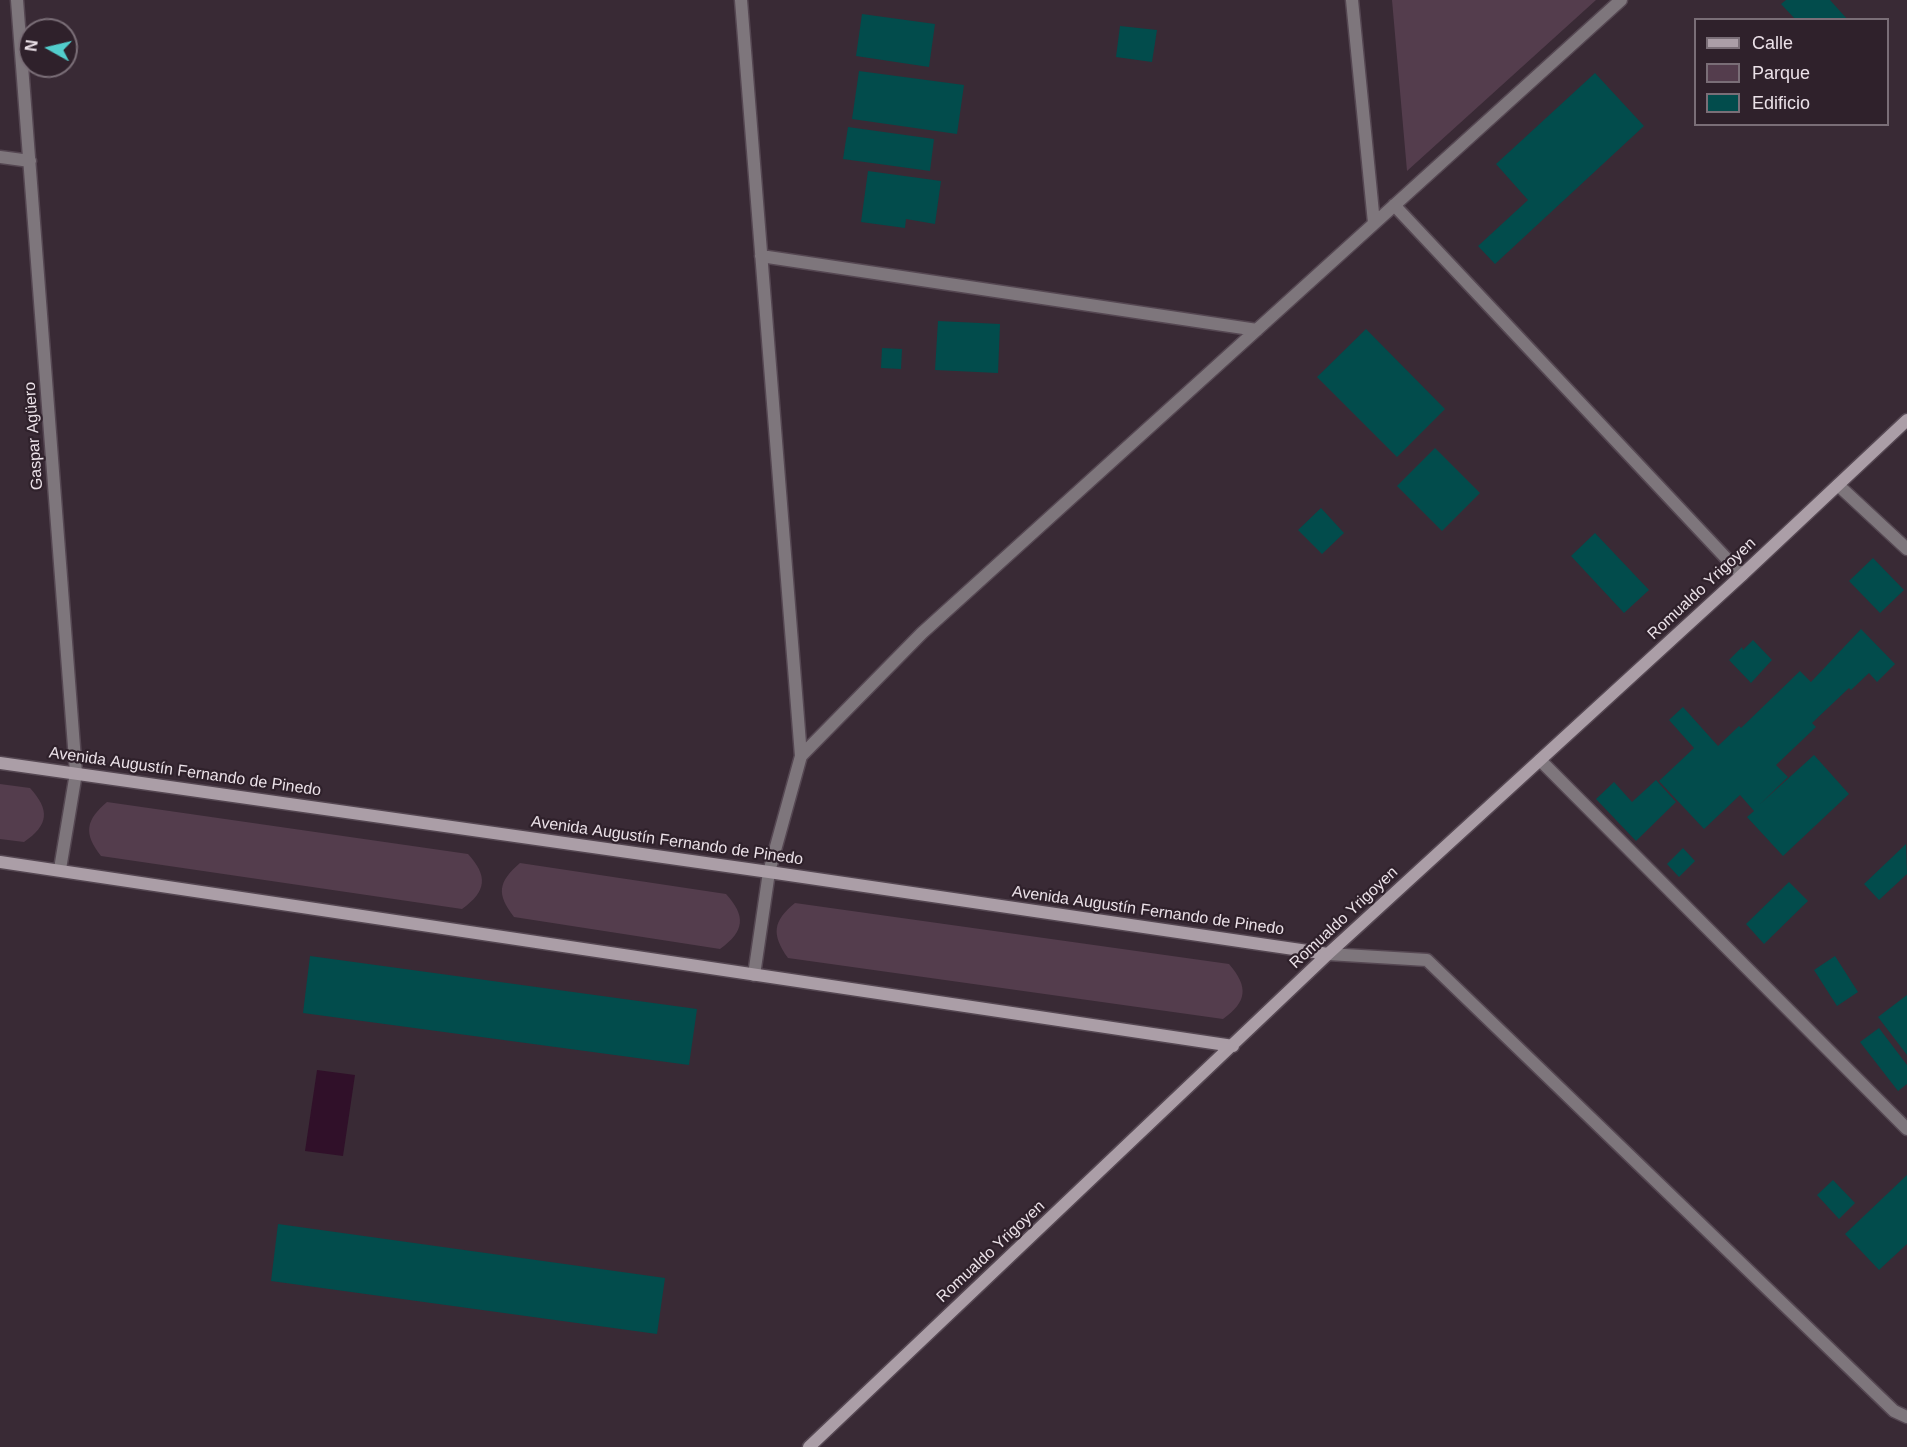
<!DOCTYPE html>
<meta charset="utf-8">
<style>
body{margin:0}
#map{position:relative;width:1907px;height:1447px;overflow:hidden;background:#392a35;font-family:Helvetica,sans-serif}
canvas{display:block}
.legend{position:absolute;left:1694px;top:18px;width:195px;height:108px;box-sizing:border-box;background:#2f212b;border:2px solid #7a6e77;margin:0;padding:8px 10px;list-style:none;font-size:18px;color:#ebe1e8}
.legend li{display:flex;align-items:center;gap:12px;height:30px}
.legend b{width:30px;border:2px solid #7a6e77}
.north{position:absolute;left:18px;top:18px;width:60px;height:60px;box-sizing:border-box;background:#2f212b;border:2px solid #7a6e77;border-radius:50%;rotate:278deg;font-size:16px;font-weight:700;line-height:24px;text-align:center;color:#ebe1e8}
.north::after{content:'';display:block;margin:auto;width:21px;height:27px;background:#52cdcc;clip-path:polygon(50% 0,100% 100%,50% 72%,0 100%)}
</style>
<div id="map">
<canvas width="1907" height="1447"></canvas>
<ul class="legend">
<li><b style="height:8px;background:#ab9ea7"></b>Calle</li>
<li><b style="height:16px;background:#543d4d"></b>Parque</li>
<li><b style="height:16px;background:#024c4c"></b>Edificio</li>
</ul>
<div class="north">N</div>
</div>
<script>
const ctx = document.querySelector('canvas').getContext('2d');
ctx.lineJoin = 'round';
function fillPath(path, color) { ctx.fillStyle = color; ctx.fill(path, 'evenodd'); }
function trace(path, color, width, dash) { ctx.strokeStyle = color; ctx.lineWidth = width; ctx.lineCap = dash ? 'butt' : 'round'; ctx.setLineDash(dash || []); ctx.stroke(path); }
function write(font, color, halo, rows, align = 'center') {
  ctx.font = font + ' Helvetica,sans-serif'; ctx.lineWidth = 4.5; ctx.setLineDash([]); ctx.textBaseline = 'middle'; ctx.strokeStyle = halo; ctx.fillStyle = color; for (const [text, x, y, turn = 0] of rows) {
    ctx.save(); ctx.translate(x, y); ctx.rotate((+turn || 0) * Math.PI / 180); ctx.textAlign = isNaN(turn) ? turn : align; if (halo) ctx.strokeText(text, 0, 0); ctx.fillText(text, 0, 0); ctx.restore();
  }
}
fillPath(new Path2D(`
 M1392,0h204l-189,171z
 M0,784l30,4c20,22 19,37 -6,54l-24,-3z
 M107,802l361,52c20,22 19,37 -6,55l-361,-53c-18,-23 -15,-36 6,-54z
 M520,863l206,31c20,22 19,37 -6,55l-206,-32c-18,-23 -16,-35 6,-54z
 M795,903l434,61c20,23 18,38 -6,55l-435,-61c-17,-24 -15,-37 7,-55z`), '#543d4d');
fillPath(new Path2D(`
 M317,1070l38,5 -12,81 -38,-5z`), '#301029');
fillPath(new Path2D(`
 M1786,0h44l18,20h-52l-15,-16z
 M862,14l73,10 -6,43 -73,-11z
 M1120,26l37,4 -5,32 -36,-5z
 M859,71l105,14 -7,49 -105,-15z
 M1595,73l49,53 -149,138 -17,-18 50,-46 -32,-36z
 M848,127l86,12 -4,32 -87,-12z
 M868,171l73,10 -6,43 -29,-5 -1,9 -44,-6z
 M938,321l62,3 -2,49 -63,-3z
 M1366,329l79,80 -48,48 -80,-80z
 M882,348l20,1 -1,20 -20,-1z
 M1435,448l45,45 -38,38 -45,-45z
 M1321,508l23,25 -22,21 -24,-24z
 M1595,533l54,57 -25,23 -53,-57z
 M1873,558l31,32 -24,23 -31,-32z
 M1861,629l34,35 -18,18 -8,-9 -18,17 -2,-2 -37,35 4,4 -40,38 12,12 -29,28 55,-50 35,39 -66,62 -36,-39 7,-6 -14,-16 -36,34 -45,-48 35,-33 -25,-28 14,-13 35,39 21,-20 2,2 59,-57 11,11z
 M1753,640l19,20 -21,23 -22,-23 13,-13 1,3z
 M1656,780l20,22 -40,39 -40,-42 18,-17 18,20z
 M1906,844l1,30 -28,26 -15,-16z
 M1683,848l12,13 -16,16 -12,-13z
 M1789,882l19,19 -44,43 -18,-20z
 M310,956l387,53 -8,56 -386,-52z
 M1835,956l23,36 -21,14 -23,-36z
 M1907,995v60l-29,-38z
 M1879,1028l28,37v19l-9,7 -38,-49z
 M1907,1175v69l-28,26 -34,-36z
 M1833,1180l22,23 -16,16 -22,-24z
 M278,1224l387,54 -8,56 -386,-53z`), '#024c4c');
const lane = new Path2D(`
 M1328,954l99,6 467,451 13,6`);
const street = new Path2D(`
 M17,0l59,773 -16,96
 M741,0l60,756
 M1352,0l22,223
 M0,157l30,4
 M1394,205l348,370
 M761,256l496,74
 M1838,485l69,64
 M1540,760l367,369
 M754,975l15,-103 32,-116 121,-123 699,-633`);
const secondary = new Path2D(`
 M0,763l769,109 559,82
 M0,862l1233,184
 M809,1447l519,-493 414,-379 165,-155`);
trace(lane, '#554752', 15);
trace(street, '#554752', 15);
trace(secondary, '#554752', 15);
trace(lane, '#7e767c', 12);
trace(street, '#7e767c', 12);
trace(secondary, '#ab9ea7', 12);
write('16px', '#ebe1e8', '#2f212b', [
 ["Gaspar Agüero",34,436,-94],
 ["Romualdo Yrigoyen",1702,589,-43],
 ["Avenida Augustín Fernando de Pinedo",185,772,8],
 ["Avenida Augustín Fernando de Pinedo",667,841,8],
 ["Avenida Augustín Fernando de Pinedo",1148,911,8],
 ["Romualdo Yrigoyen",1344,918,-43],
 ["Romualdo Yrigoyen",991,1252,-43]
]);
</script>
